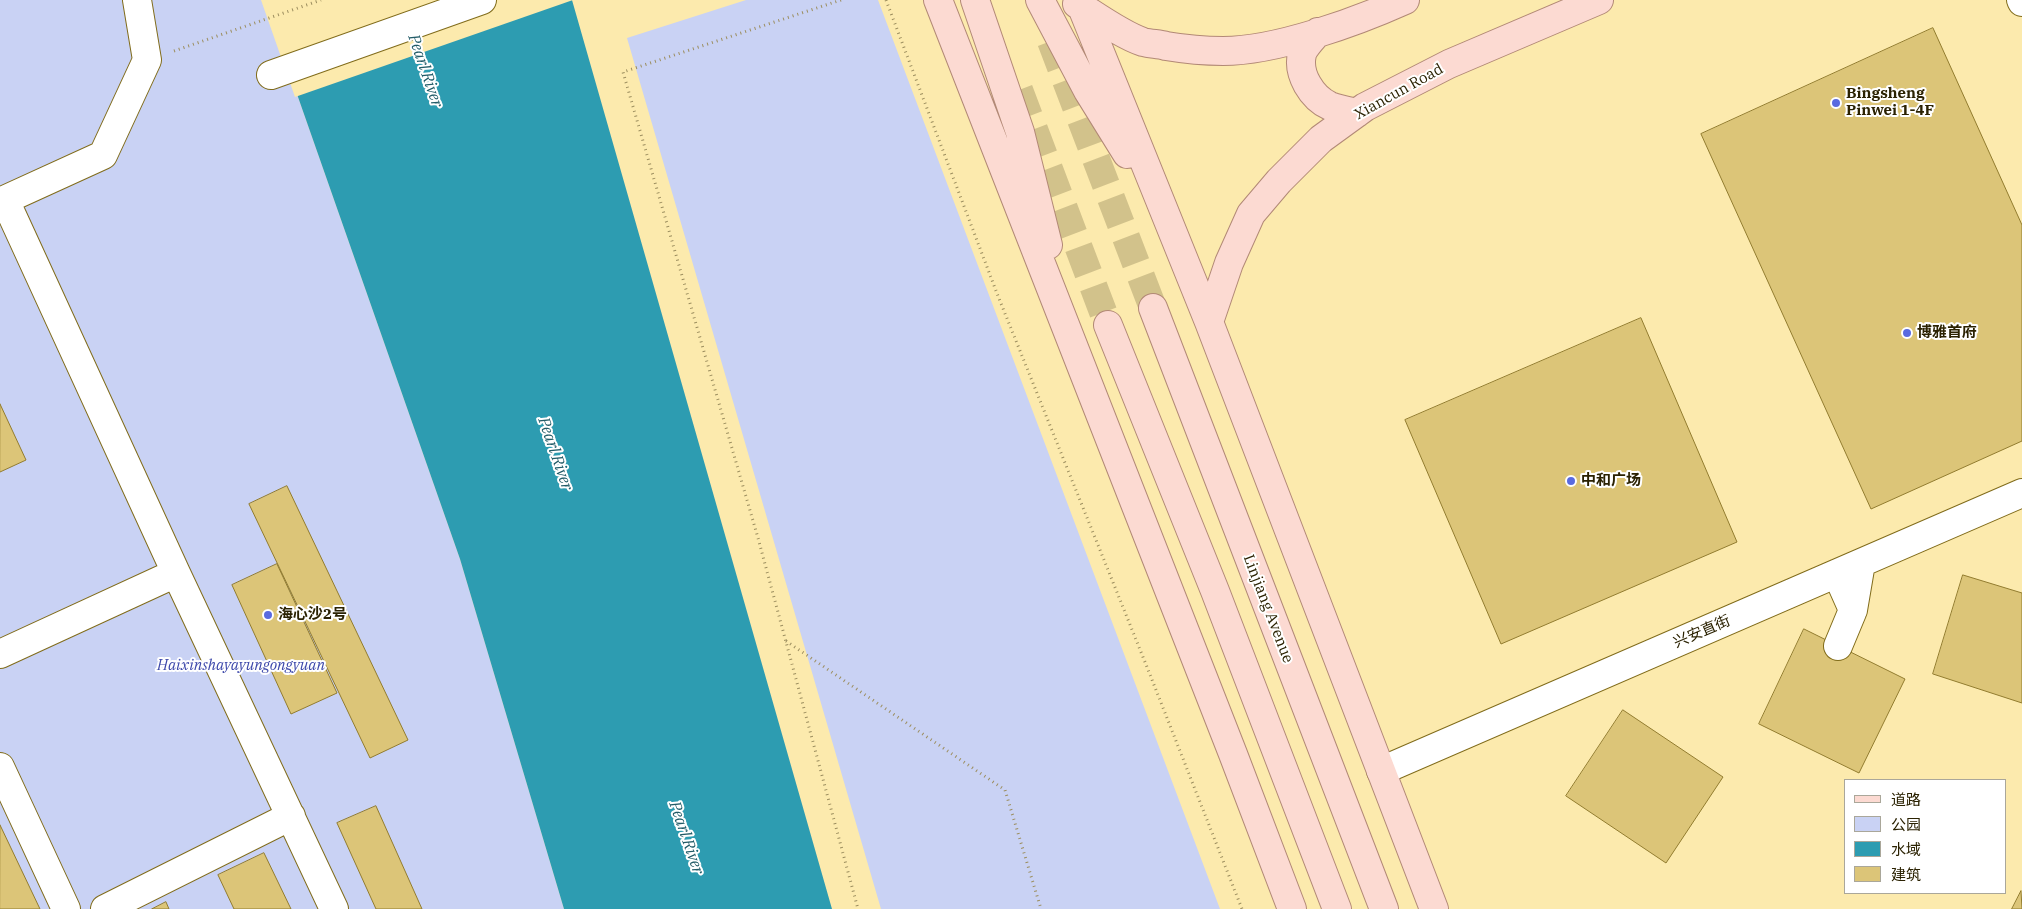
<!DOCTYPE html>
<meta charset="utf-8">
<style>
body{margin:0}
#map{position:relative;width:2022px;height:909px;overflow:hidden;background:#fceaad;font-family:"IBM Plex Serif","Noto Sans SC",serif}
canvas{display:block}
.legend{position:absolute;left:1844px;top:779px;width:162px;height:115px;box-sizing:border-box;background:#fff;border:1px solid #aaa79a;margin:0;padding:6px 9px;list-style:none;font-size:15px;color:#2b2202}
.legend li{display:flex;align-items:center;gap:10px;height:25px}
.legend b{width:25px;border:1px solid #aaa79a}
</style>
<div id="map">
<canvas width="2022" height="909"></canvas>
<ul class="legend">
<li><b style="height:6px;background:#fcdad2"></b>道路</li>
<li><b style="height:14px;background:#c9d2f4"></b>公园</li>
<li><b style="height:14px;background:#2d9cb1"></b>水域</li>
<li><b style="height:14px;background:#dcc578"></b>建筑</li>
</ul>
</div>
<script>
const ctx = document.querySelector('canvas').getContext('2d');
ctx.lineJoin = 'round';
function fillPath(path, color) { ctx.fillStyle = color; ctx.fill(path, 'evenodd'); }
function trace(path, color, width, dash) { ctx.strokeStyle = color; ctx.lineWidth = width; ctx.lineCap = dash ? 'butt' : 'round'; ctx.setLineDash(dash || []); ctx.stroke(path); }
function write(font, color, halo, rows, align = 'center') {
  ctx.font = font + ' "IBM Plex Serif","Noto Sans SC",serif'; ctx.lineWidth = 4; ctx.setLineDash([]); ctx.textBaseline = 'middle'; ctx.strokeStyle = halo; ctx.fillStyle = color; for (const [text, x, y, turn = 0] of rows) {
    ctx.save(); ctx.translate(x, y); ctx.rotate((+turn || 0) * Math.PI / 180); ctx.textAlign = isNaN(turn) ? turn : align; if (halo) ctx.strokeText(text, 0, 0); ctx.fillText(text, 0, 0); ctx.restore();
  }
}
fillPath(new Path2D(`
 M0,0h264l196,559 104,350h-564z
 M746,0h132l342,909h-339l-254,-871z`), '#c9d2f4');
fillPath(new Path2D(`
 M264,0h308l260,909h-268l-104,-350z`), '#2d9cb1');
fillPath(new Path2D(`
 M261,0h312l-278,97z`), '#fceaad');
const building = new Path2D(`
 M1933,28l89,197v216l-151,68 -170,-375z
 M1641,318l96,224 -236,102 -96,-224z
 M0,404l26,56 -26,12z
 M287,486l121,254 -38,18 -121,-254z
 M277,564l60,129 -46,21 -59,-129z
 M1963,575l59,18v110l-89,-29z
 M1804,629l101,50 -46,94 -100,-49z
 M1623,710l100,67 -57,86 -100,-67z
 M376,806l46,103h-46l-39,-86z
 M0,825l40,84h-40z
 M264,853l27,56h-57l-16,-34z
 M2021,891l1,18h-10z
 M166,902l3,7h-17z`);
fillPath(building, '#dcc578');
trace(building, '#927c2f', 1);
trace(new Path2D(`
 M1051,41l102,267
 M1019,90l89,235`), '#d2c28b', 28, [28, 14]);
const minor = new Path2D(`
 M2021,0l1,2
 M271,75l211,-75
 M5,200l171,373 158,336
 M0,202l103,-47 44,-95 -10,-60
 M1837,574l16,36 8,-47
 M1838,646l15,-36
 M0,654l176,-81
 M0,767l66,142
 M1381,771l641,-278
 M105,909l186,-93`);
const major = new Path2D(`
 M938,0l295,754 59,155
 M975,0l45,132 28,113
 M1040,0l48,91 39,63
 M1079,0l130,322 225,587
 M1077,4c19,12 45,31 66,38 8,2 16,2 23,4 18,3 38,5 57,5 53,0 133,-29 182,-51
 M1318,32c-5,6 -14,15 -16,22 -5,20 10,44 28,52 8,3 18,5 27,7
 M1153,308l231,601
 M1209,322l20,-59 22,-49 28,-33 42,-42 44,-32 84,-43 150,-64
 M1108,325l107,266 122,318`);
trace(minor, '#816c1b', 30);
trace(major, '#b28976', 30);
trace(new Path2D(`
 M841,0l-218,72 135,466 100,371
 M886,0l112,296 149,371 95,242
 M174,51l147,-51
 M786,641l219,149 36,119`), '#9c8e5f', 3, [1, 4]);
trace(minor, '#fff', 28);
trace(major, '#fcdad2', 28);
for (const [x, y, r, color] of [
 [1836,103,5,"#596ae0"],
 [1907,333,5,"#596ae0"],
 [1571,481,5,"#596ae0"],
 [268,615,5,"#596ae0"]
]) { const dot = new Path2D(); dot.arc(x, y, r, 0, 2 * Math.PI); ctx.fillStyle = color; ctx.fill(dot); trace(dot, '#fff', 2); }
write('15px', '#2b2202', '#fff', [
 ["Xiancun Road",1399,92,-29],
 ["Linjiang Avenue",1268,609,69],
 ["兴安直街",1702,632,-23]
]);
write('bold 15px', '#2b2202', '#fff', [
 ["Bingsheng",1846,94],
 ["Pinwei 1-4F",1846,111],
 ["博雅首府",1917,333],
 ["中和广场",1581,481],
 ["海心沙2号",278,615]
], 'left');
write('italic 15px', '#3d48aa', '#fff', [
 ["Haixinshayayungongyuan",241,666]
]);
write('italic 16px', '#215b67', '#fff', [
 ["Pearl River",425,71,71],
 ["Pearl River",555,454,71],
 ["Pearl River",686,838,71]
]);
</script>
